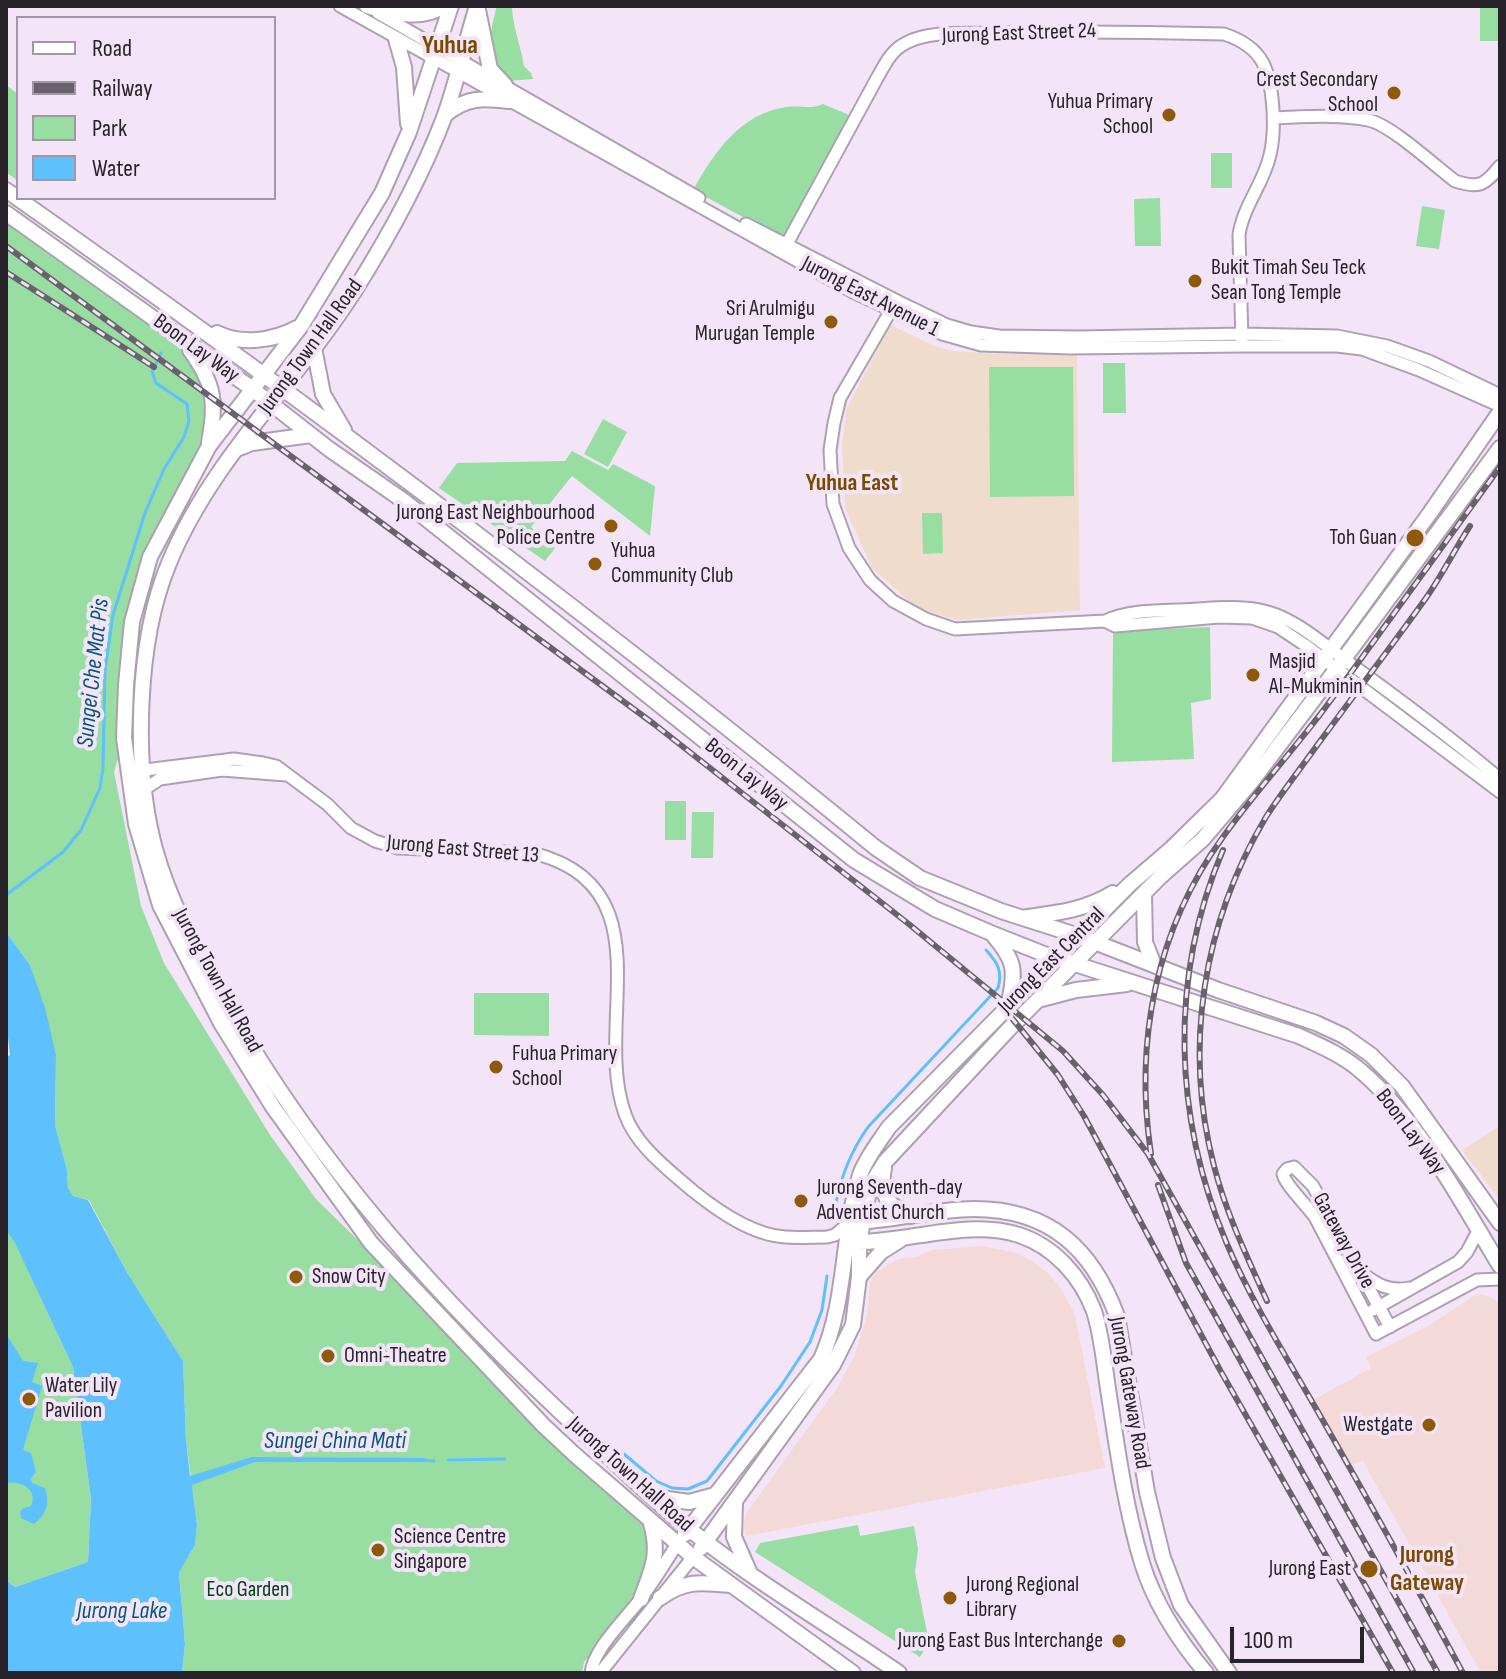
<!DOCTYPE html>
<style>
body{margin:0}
#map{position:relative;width:1506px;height:1679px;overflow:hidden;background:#f3e5f7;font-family:"Sofia Sans Condensed",sans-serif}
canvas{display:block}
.frame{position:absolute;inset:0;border:8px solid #28232a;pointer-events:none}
.legend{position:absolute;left:16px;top:16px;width:260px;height:184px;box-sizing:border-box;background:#f3e5f7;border:2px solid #a297a5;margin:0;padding:10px 14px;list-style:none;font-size:24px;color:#28232a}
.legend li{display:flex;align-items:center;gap:16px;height:40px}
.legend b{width:40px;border:2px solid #a297a5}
.scale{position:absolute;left:1230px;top:1627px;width:134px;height:36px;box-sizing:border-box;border:4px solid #28232a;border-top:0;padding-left:10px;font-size:24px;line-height:28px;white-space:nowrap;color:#28232a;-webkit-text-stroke:6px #f3e5f7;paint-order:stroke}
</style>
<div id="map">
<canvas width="1506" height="1679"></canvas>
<div class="frame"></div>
<ul class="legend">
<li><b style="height:10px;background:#fff"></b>Road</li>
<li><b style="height:10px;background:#69626c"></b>Railway</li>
<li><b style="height:22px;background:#98dda2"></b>Park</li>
<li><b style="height:22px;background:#5fc0fe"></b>Water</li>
</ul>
<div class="scale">100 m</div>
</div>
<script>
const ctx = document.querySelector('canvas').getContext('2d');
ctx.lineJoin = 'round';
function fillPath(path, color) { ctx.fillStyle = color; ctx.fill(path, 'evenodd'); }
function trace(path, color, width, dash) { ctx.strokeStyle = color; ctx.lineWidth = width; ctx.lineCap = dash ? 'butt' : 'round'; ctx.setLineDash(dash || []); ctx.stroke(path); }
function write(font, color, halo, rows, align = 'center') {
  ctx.font = font + ' "Sofia Sans Condensed",sans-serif'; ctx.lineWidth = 8; ctx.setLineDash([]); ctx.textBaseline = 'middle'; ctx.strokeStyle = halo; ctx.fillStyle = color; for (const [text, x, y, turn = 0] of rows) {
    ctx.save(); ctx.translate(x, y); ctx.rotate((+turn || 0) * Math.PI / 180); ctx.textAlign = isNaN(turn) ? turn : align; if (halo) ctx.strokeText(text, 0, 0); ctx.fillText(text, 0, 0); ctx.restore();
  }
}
fillPath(new Path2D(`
 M983,1246l34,7 16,9 16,12 13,16 13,25 30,153 -359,68 -3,-12 4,-12 90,-124 18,-33 12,-40 3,-33 5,-9 23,-14 18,-2 16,-7z
 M1477,1294l12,2 11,7v370h-19l-118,-212 -18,5 -36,-64 62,-34 -5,-11 62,-31z`), '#f4d9d9');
fillPath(new Path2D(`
 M890,325l47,22 18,4 41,3 81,1 3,255 -122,10 -40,-11 -46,-41 -27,-60 -3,-64 4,-34z
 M1500,1126v74l-38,-50z`), '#f0dccd');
fillPath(new Path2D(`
 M497,6h15c0,19 9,40 12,60l7,7 2,6 -25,2c-21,-27 -20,-43 -11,-75z
 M1480,6h20v35h-20z
 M6,85l12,9v87l-12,-9z
 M823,104l31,13 -67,128 -22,-16 -72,-39c21,-37 47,-77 94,-83 13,-2 23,3 36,-3z
 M1211,153h21v35h-21z
 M1160,198l1,48h-26l-1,-47z
 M1422,206l23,4 -6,39 -23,-3z
 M6,213l177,126 22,31 6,62 -61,125 -18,65 -8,116 -10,34 27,134 23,57 106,172 46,64 333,327 18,33 -21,35 -62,68 -2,11h-400l3,-29 -6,-71 16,-28 2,-20 -11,-85 -3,-79 -55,-87 -39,-74 -16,-4 -5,-8 -1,-18 -12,-45 1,-72 -26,-88 -24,-33z
 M1103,363h22l1,50h-23z
 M989,367h84l1,129 -84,1z
 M603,419l24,13 -19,35 -24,-13z
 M572,451l36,19 5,-6 42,22 -5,50 -78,-60 -41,51 24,21 -10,13 -106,-73 18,-25 108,-2z
 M922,513h20l1,40 -20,1z
 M1210,627l1,72 -20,4 3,56 -82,3 1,-131z
 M665,801h21v39h-21z
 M692,812h22l-1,46h-22z
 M474,993h75v43l-75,-1z
 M6,1230l9,12 58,125 18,132 -3,63 -73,25 -9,-7z
 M858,1525l2,11 54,-10 4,23 -3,23 14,70 -9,15 -165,-105 5,-9z`), '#98dda2');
fillPath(new Path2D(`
 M6,932l24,33 15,43 11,46 -1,71 12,45 1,18 5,8 15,4 40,74 55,87 3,79 4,36 62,-19 173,1v4h-170l-63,23 5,40 -2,20 -16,28 6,71 -3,29h-176v-93l9,7 73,-25 3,-63 -18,-132 -58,-124 -9,-13v-172l4,-3 -4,-35z
 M7,1335l16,26 15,2 -6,19 10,4 -19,64 8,3 5,18 -5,8 1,4 13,5c5,17 2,25 -11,36l-13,-6 -1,-5 2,-4 9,-3c8,-17 -11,-26 -25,-23z`), '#5fc0fe');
trace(new Path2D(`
 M6,895l57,-43 18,-22 19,-42 3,-20 2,-98 8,-55 32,-102 19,-44 20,-32 5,-16 -2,-17 -31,-21 -4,-11 9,-19
 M835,1208c5,-29 16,-57 33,-81l130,-139c5,-17 -1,-26 -12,-38
 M624,1454l32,27 16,7 16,1 19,-8 74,-95 29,-44 12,-32 5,-34
 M423,1460l11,1
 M448,1460l57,-1`), '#5fc0fe', 3);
const minor = new Path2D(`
 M340,6l513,286 89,42 39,11 89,3 172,-2h95l25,3 57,21 81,36
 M378,13l321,185
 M1273,118c31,-1 65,-4 95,2 22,4 67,46 87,61 24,8 30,4 45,-15
 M746,224l153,78 48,23 24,7 28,4 81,1 162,-3 95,2 50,10 42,15 71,34
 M783,251l93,-171c8,-14 15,-30 30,-37 24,-13 58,-9 85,-10 78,-2 155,-1 233,1 15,5 31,14 39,29 11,22 13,67 7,92 -6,28 -27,51 -31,80l3,106
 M894,305l-54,93 -6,25 -4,27 3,54 16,44 21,32 23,21 33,18 29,10 150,-8c22,-10 47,-10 72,-11 30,-1 62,-6 91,2 28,8 54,31 77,48 53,38 105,77 155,119
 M1105,621l10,5 104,-9 33,1 26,9 27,18 195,147
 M145,770l89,-11 29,4 13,3 51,38 24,24 24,13 23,7 135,5c135,34 59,170 92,261 11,32 44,56 68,77 25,20 59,44 92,46 14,1 28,0 42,0l8,-2 14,-12
 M146,788l14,-9 62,-9 64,5
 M1363,1274c15,11 27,18 46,14
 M1373,1310l85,-48 9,-10 11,-21
 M1390,1327l-77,-141 -19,-19 -7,2 -4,5c1,9 24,32 32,43l61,117 101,-54 23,-1
 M591,1673c2,-23 34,-54 48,-72 14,-18 26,-38 38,-57
 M600,1673l93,-116`);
const major = new Path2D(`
 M367,6c26,7 53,15 77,0
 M451,6l-42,126 -27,61 -81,133 -92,120 -59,111 -18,65 -6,63 -2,53 12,86 24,81 61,118 52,84 98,136 172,182 31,29 119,103 160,116
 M477,6c-11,36 -20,74 -32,109 -23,61 -56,121 -90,175 -59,93 -144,170 -186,273 -33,79 -36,205 -14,286 15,54 42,102 69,151 96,170 219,304 362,436 36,32 70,67 108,97 65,51 137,93 205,140
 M478,10l12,59 15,16
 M396,39l8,28 4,57
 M446,114c21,-17 37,-16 63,-13
 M6,190c297,209 589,428 870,658l44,30 81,33 78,25 139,54 98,33 28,13 27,19 31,31 98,137
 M6,213l245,175 78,61 75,52 450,359 81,49 56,24 53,21 255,82c22,10 45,20 63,36 56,48 100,131 138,194
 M217,333c25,12 56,8 80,-5
 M314,348l9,46 21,36
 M190,350c24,33 27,52 19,92
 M237,449l15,-6 59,-8
 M1144,894l1,48 9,23
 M1027,917c31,-4 58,-7 86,-24
 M994,936c21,25 22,34 15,66
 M1038,1000l38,-10 51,-6
 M884,1168c-5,26 3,38 27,48
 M857,1222c39,-2 78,-13 117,-13 75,0 118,39 143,107l30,176 16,66 18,47 48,68
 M850,1242c55,2 116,-24 169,-7 36,12 62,42 75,76 8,25 10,52 14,78 9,58 17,118 34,174 12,39 38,79 64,110
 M859,1277l22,-25 19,-12
 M653,1497l36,5 26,-7
 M735,1503l-1,34 15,34
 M685,1534l136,-175c26,-58 20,-123 39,-184 6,-17 19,-33 29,-48l240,-242 43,-37 50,-49 208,-286 70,-101
 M701,1548l132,-183 20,-40 6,-48v-35l11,-56 15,-24 123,-132 152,-153 43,-38 49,-58 74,-98 174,-235
 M660,1598c25,-18 41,-16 70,-13
 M641,1599c11,-30 19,-44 10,-76`);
trace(minor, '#ada0b1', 15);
trace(major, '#ada0b1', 18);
trace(minor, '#fff', 11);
trace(major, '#fff', 14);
const rail = new Path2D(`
 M6,246l648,478 256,201 153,126 40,44 45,59 290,519
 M6,272l148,95
 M1223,850c-54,127 -50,267 4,394 26,61 62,117 95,175 48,84 95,169 141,254
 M1011,1017l47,58 26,41 136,254 173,303
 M1151,1154c-17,-113 5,-225 72,-317 32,-45 69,-85 102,-129 59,-80 117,-161 175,-241
 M1158,1185l28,78 228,410
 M1267,1301c-20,-44 -41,-88 -53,-135 -31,-119 -11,-243 52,-349 16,-25 35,-49 52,-73 36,-49 73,-97 108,-146 16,-23 29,-49 44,-72`);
trace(rail, '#69626c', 6);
trace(rail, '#f3e5f7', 3, [9]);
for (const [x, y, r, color] of [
 [1394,93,8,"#8e5909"],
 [1169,115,8,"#8e5909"],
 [1195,281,8,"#8e5909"],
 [831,322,8,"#8e5909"],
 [611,526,8,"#8e5909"],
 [1415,538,10,"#8e5909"],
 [595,564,8,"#8e5909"],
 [1253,675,8,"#8e5909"],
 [496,1067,8,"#8e5909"],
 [801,1201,8,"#8e5909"],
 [296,1277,8,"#8e5909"],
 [328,1356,8,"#8e5909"],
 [29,1399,8,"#8e5909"],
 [1429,1425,8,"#8e5909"],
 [378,1550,8,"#8e5909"],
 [1369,1569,10,"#8e5909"],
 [950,1598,8,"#8e5909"],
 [1119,1641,8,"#8e5909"]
]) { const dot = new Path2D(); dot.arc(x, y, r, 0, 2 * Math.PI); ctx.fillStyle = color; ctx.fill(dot); trace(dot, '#f3e5f7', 3); }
write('22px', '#28232a', '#f3e5f7', [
 ["Jurong East Street 24",1019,34,-2],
 ["Jurong East Avenue 1",870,297,27],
 ["Jurong Town Hall Road",311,347,-54],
 ["Boon Lay Way",196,349,36],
 ["Boon Lay Way",746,775,39],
 ["Jurong East Street 13",463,850,5],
 ["Jurong East Central",1052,961,-45],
 ["Jurong Town Hall Road",217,981,61],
 ["Boon Lay Way",1410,1132,53],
 ["Gateway Drive",1343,1241,61],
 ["Jurong Gateway Road",1129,1393,80],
 ["Jurong Town Hall Road",630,1475,42]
]);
write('22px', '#28232a', '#f3e5f7', [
 ["Crest Secondary",1378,80,"right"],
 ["School",1378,105,"right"],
 ["Yuhua Primary",1153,102,"right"],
 ["School",1153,127,"right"],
 ["Bukit Timah Seu Teck",1211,268],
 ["Sean Tong Temple",1211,293],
 ["Sri Arulmigu",815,309,"right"],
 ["Murugan Temple",815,334,"right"],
 ["Jurong East Neighbourhood",595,513,"right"],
 ["Police Centre",595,538,"right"],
 ["Toh Guan",1397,538,"right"],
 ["Yuhua",611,551],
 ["Community Club",611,576],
 ["Masjid",1269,662],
 ["Al-Mukminin",1269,687],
 ["Fuhua Primary",512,1054],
 ["School",512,1079],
 ["Jurong Seventh-day",817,1188],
 ["Adventist Church",817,1213],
 ["Snow City",312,1277],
 ["Omni-Theatre",344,1356],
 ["Water Lily",45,1386],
 ["Pavilion",45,1411],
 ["Westgate",1413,1425,"right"],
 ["Science Centre",394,1537],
 ["Singapore",394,1562],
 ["Jurong East",1351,1569,"right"],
 ["Jurong Regional",966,1585],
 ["Library",966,1610],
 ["Jurong East Bus Interchange",1103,1641,"right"]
], 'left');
write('22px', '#004115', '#f3e5f7', [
 ["Eco Garden",248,1590]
]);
write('bold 24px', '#7a4a00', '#f3e5f7', [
 ["Yuhua East",852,484],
 ["Jurong",1427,1556],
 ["Gateway",1427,1584]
]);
write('italic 24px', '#06557d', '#f3e5f7', [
 ["Sungei Che Mat Pis",94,673,-84],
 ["Sungei China Mati",335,1442],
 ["Jurong Lake",122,1612]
]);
write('bold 26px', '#7a4a00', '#f3e5f7', [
 ["Yuhua",450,46]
]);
</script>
